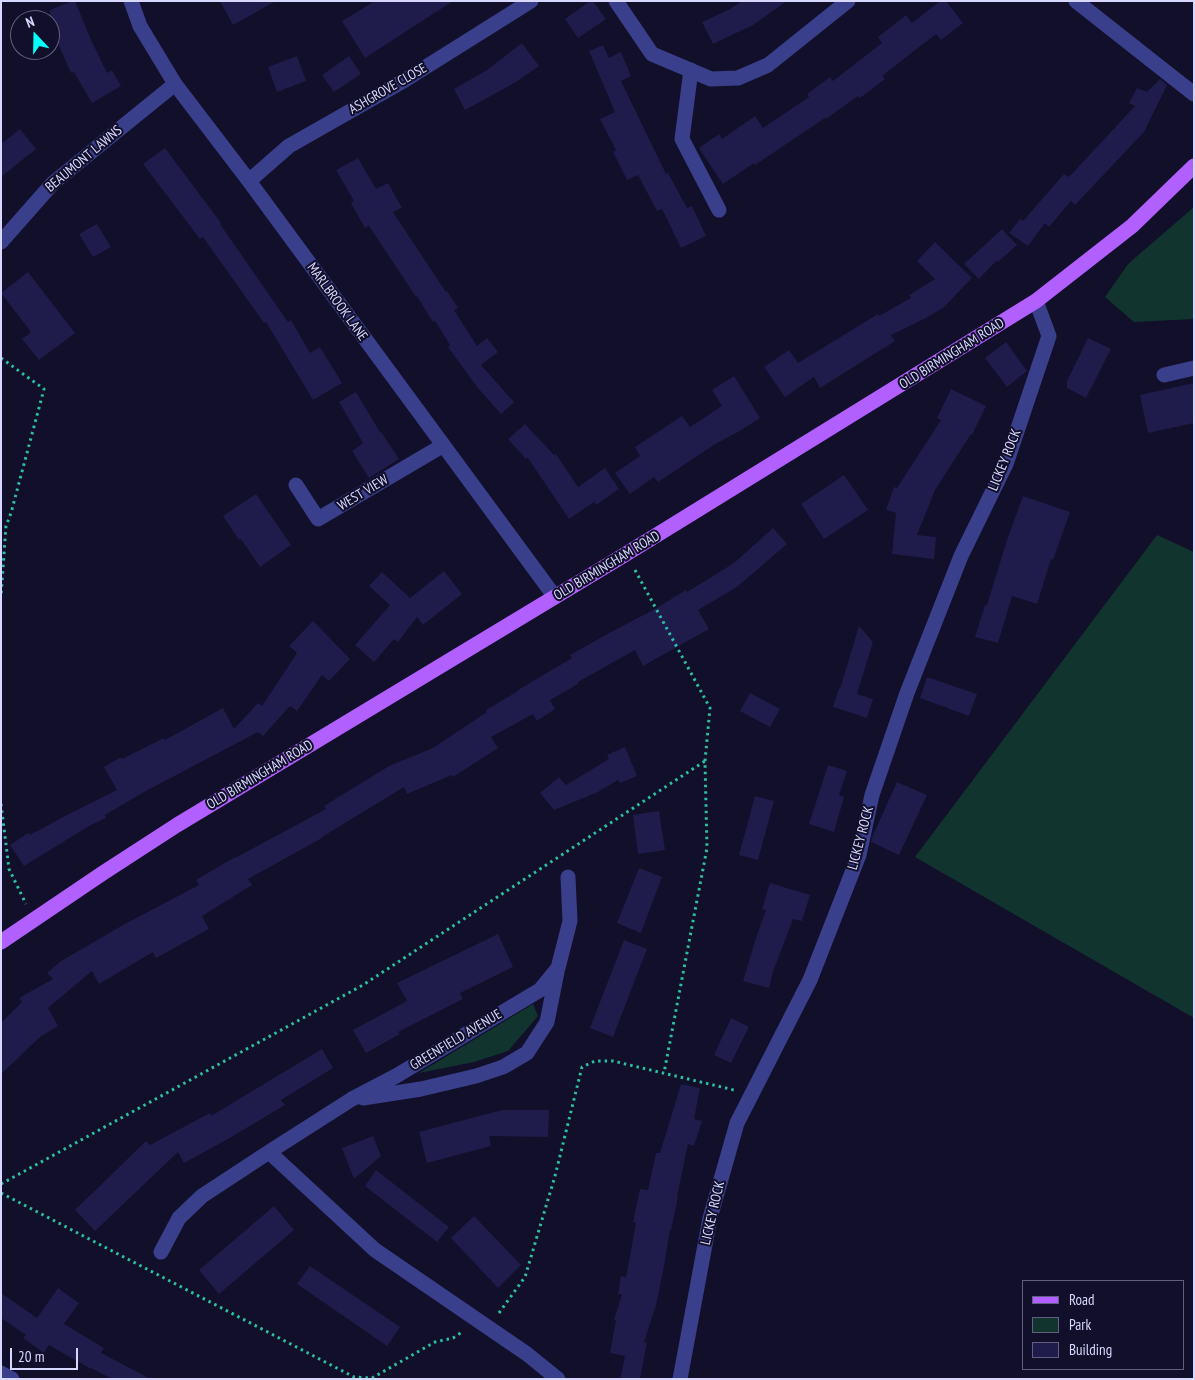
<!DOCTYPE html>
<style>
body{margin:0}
#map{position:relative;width:1195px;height:1380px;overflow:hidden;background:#110f2a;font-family:"PT Sans Narrow",sans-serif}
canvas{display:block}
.frame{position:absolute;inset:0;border:2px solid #d8d8ff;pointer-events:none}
.legend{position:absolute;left:1022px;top:1280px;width:162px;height:90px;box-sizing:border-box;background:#110f2a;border:1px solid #615f7f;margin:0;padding:6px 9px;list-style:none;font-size:15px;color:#d8d8ff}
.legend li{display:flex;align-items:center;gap:10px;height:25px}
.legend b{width:25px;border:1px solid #615f7f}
.north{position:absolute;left:10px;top:10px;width:50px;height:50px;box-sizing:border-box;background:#110f2a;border:1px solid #615f7f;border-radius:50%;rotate:339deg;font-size:14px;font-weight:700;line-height:20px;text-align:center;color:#d8d8ff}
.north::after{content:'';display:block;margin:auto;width:18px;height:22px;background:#04fffb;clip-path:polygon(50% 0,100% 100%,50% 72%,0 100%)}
.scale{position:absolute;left:10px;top:1348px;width:68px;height:22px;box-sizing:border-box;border:2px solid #d8d8ff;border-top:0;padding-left:6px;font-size:15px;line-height:18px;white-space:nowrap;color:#d8d8ff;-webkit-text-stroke:4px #110f2a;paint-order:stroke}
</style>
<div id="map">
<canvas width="1195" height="1380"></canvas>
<div class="frame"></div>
<ul class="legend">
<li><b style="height:6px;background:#b15fff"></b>Road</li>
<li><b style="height:14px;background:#12342f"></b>Park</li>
<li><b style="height:14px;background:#1f1b4b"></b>Building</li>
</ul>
<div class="north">N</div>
<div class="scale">20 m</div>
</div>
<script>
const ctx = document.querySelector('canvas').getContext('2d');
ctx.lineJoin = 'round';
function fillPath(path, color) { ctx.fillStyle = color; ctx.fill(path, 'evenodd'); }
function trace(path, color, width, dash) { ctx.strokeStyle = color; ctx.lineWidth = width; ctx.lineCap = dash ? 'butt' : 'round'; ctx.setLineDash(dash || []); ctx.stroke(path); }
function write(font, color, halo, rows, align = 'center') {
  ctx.font = font + ' "PT Sans Narrow",sans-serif'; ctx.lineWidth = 4; ctx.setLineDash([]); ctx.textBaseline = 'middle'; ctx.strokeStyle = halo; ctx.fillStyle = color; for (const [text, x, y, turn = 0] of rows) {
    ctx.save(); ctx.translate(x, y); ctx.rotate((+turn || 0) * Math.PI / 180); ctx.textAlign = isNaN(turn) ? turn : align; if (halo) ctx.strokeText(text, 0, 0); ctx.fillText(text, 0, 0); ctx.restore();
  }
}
fillPath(new Path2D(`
 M1194,207v112l-60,3 -29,-25 23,-33z
 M1157,535l37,17v466l-279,-161z
 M533,1004l5,12 -30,35 -34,11 -55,11z`), '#12342f');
fillPath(new Path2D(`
 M72,1h3l17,41 15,31 5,-3 9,16 -29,17 -18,-31 -3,1 -15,-34 -6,2v-31z
 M220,1h56l-43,24z
 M375,1h78l-88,57 -23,-37z
 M590,1h3l13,18 -28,19 -13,-19z
 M742,1h45l-34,24 -40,19 -11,-22 28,-13z
 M940,1h6l17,22 -22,17 -5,-6 -54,42 3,3 -25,19 -2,-2 -32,23 -1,-1 -70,47 -1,-2 -31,21 -24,-36 20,-14 3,5 33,-23 8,12 46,-31 -2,-3 23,-17 3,4 49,-38 -4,-6 28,-22 6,8z
 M522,43l17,23 -23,16 -51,28 -11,-21 33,-19z
 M603,45l6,13 12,-6 10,24 -10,5 45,93 2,-1 19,35 5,-2 14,30 -25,12 -19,-39 -5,2 -19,-36 -11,5 -14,-28 3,-2 -16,-31 15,-7 -26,-61z
 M297,56l9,25 -29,11 -9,-25z
 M349,56l12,18 -27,18 -12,-17z
 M1160,79l7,6 -23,47 -69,73 -4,-4 -22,26 -4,-4 -17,23 -19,-13 11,-14 3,2 41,-47 5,3 66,-71 -6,-3 8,-15 10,4z
 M20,129l16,20 -35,28v-33z
 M165,148l56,75 -1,1 68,98 3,-2 19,33 10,-6 22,36 -29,17 -47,-78 -2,1 -61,-86 -3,2 -57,-75z
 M358,158l18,31 12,-6 14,25 -9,4 53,80 1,-1 11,17 -4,2 23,36 10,-8 11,14 -17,13 33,37 -13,12 -24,-27 -29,-40 2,-2 -15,-24 -2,1 -16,-26 -1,1 -47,-71 -4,2 -14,-25 3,-2 -18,-31z
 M97,224l14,23 -18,10 -14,-23z
 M1002,229l15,16 -19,17 -2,-1 -17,18 -15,-15z
 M935,242l37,36 -29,30 -19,11 -33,16 4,6 -75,47 -6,-11 -29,20 -21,-30 25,-17 9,13 80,-49 1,2 32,-18 -2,-3 26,-16 -18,-18z
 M28,272l47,61 -36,27 -17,-21 9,-7 -30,-39z
 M1088,338l23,11 -25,49 -19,-10v-7z
 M1006,342l21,29 -20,16 -22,-29z
 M734,376l26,42 -22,14 -21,11 -59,39 -4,-5 -24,17 -15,-21 25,-17 -5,-9 47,-31 8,11 32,-21 -10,-16z
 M1194,383v40l-46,10 -8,-38z
 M951,389l35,17 -14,29 -1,-1 -36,56 -18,45 19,2 -2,22 -42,-5 4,-41 -10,-3 8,-23 3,1 44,-68 -4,-2z
 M356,392l24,40h1l18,27 -30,19 -17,-27 11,-8 -24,-41z
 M525,424l29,31 2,-1 22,33 27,-19 14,21 -23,16 -2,-3 -25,17 -41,-61 -2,1 -18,-20z
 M844,475l24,35 -44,29 -23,-35z
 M256,494l35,51 -31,22 -19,-28 -2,1 -16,-24z
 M1023,496l47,16 -17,48 -2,-1 -14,45 -25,-8 -14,47 -23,-6 10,-32h2l19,-62z
 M773,528l14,16 -50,43 -39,23 11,19 -66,37 -8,-16 -57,32v2l-28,16 5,9 -18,12 -4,-7 -42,23 7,11 -45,29 -1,-2 -45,19 -3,-7 -82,50v1l-74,41 4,6 -50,31 7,13 -53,29 -3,-6 -54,32 -7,-13 -44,37 10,18 -18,11 -39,37v-51l21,-21 -3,-4 34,-19 -6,-6 14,-12 62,-36 76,-40 -3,-5 39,-23v1l91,-49 -2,-3 65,-40 44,-18 54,-36 -1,-2 32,-19v-1l54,-32 -2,-3 41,-23 44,-23 31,-19 1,2 47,-29z
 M444,571l18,23 -39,31 -6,-8 -19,25 -4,-3 -20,23 -19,-17 35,-40 -21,-19 13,-14 28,26z
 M313,621l37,38 -21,22 -7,-6 -25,36 -7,-5 -27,30 -5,-4 -114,60 -39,23 1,3 -17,8 -65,40 -14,-21 18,-12 2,2 6,-4v1l27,-15 54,-27 -13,-23 17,-10 1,2 42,-21 1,2 58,-32 11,21 24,-26 4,3 35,-53 -8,-7z
 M859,626l14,16 -16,52 16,5 -6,19 -34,-11 6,-19 1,1z
 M927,677l50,17 -8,22 -49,-18z
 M750,693l30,16 -10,18 -30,-16z
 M625,747l12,29 -17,7 -2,-3 -20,12 -44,18 -14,-17 19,-16 7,8 43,-26 -2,-4z
 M828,765l19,6 -8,24 5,2 -10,35 -25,-8z
 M897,782l30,13 -28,60 -28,-13 2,-7z
 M755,796l19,5 -16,59 -19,-5z
 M659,811l6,39 -27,4 -5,-39z
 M639,868l23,9 -21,56 -24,-10z
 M770,883l40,12 -8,26 -9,-2 -20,53 -4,16 -26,-7 13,-43 10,-28 -4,-1z
 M498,934l15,33 -53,26 3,6 -65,33 2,2 -34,19 -13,-23 54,-29 -10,-18z
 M624,940l23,9 -34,88 -23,-9z
 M731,1018l18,9 -18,36 -17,-8z
 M322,1049l11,19 -52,32 4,5 -57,34 -44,24 -6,-11 -83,79 -20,-21 71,-69 4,4 60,-32 1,3z
 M681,1084l19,4 -6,31 8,2 -8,25 -6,-2 -11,52 1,1 -7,33h-1l-7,42 -7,33 -12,37 3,1 -7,36h-20l5,-23 -15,-3 6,-33h-2l8,-26h-4l3,-18 5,1 10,-54 -3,-1 7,-33 8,1 8,-37h4z
 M502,1110h47l-1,27 -59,-1 2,10 -64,17 -8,-31z
 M373,1136l8,20 -27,23 -12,-31z
 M376,1170l73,57 -12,15 -72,-56z
 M274,1206l20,24 -75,64 -20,-24z
 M474,1216l47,49 -23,23 -47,-50z
 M310,1266l90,61 -13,19 -90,-62z
 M58,1288l21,15 -15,21 40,24 -3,5 50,26h-39l-21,-11v1l-42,-24 -5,8 -21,-15 3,-3 -25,-17v-25l36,25z`), '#1f1b4b');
trace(new Path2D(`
 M1,358l43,31 -33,124 -5,13 -5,70
 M635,570l75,138 -5,53 2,87 -43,225
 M1,804l8,65 17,35
 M1,1184l362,-199 342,-224
 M1,1193l353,184 18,1 63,-36 18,-4 9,-6
 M499,1313l26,-36 30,-101 27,-109 13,-6h18l121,29`), '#2cbfa5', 3, [2.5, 4]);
trace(new Path2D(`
 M131,1l9,25 35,58 74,97 306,416
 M616,1l36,53 59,25 27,-1 30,-13 80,-64
 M1076,1l118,93
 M691,70l-9,69 37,71
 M249,181l40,-35 116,-66 126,-79
 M1,242l52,-59 122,-99
 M1164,375l30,-7
 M296,485l22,34 124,-73
 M363,1098l58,-9 55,-13 27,-9 24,-14 20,-31 10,-50
 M161,1252l18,-34 23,-22 67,-44
 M1,1373l11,6
 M558,1379l-31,-25 -152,-104 -106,-98 83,-53 44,-23 144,-86 18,-22 12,-47 -2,-44
 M680,1379l30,-161 27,-95 73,-143 49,-125 13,-60 35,-102 54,-137 45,-92 43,-128 -13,-35`), '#393f8a', 15);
trace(new Path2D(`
 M1,942l102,-69 74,-48 449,-271 410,-253 96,-75 62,-60`), '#b15fff', 15);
write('14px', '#d8d8ff', '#110f2a', [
 ["ASHGROVE CLOSE",388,89,-30],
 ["BEAUMONT LAWNS",84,159,-40],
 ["MARLBROOK LANE",337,302,54],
 ["OLD BIRMINGHAM ROAD",952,354,-32],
 ["LICKEY ROCK",1005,460,-68],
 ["WEST VIEW",363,493,-31],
 ["OLD BIRMINGHAM ROAD",607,566,-31],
 ["OLD BIRMINGHAM ROAD",260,775,-31],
 ["LICKEY ROCK",861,838,-75],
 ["GREENFIELD AVENUE",456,1040,-31],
 ["LICKEY ROCK",713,1213,-77]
]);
</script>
